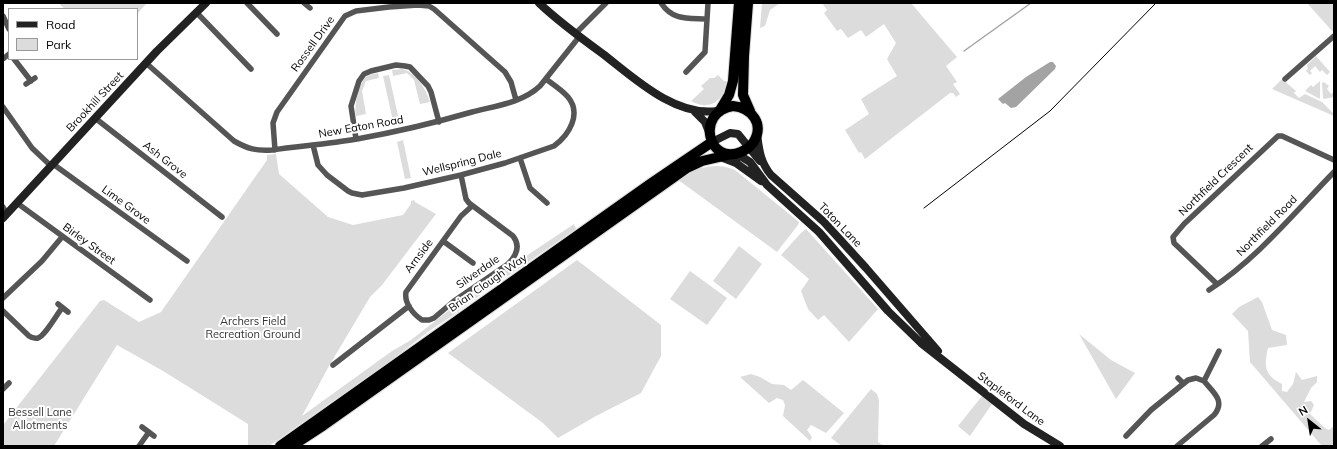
<!DOCTYPE html>
<style>
body{margin:0}
#map{position:relative;width:1337px;height:449px;overflow:hidden;background:#fff;font-family:Mulish,sans-serif}
canvas{display:block}
.frame{position:absolute;inset:0;border:4px solid #000;pointer-events:none}
.legend{position:absolute;left:8px;top:8px;width:130px;height:52px;box-sizing:border-box;background:#fff;border:1px solid #999;margin:0;padding:5px 7px;list-style:none;font-size:12px;color:#000}
.legend li{display:flex;align-items:center;gap:8px;height:20px}
.legend b{width:20px;border:1px solid #999}
.north{position:absolute;left:1289px;top:401px;width:40px;height:40px;-webkit-text-stroke:3px #fff;paint-order:stroke;rotate:330deg;font-size:11px;font-weight:700;line-height:16px;text-align:center;color:#000}
.north::after{content:'';display:block;margin:auto;width:14px;height:18px;background:#000;clip-path:polygon(50% 0,100% 100%,50% 72%,0 100%)}
</style>
<div id="map">
<canvas width="1337" height="449"></canvas>
<div class="frame"></div>
<ul class="legend">
<li><b style="height:5px;background:#222"></b>Road</li>
<li><b style="height:11px;background:#dcdcdc"></b>Park</li>
</ul>
<div class="north">N</div>
</div>
<script>
const ctx = document.querySelector('canvas').getContext('2d');
ctx.lineJoin = 'round';
function fillPath(path, color) { ctx.fillStyle = color; ctx.fill(path, 'evenodd'); }
function trace(path, color, width, dash) { ctx.strokeStyle = color; ctx.lineWidth = width; ctx.lineCap = dash ? 'butt' : 'round'; ctx.setLineDash(dash || []); ctx.stroke(path); }
function write(font, color, halo, rows, align = 'center') {
  ctx.font = font + ' Mulish,sans-serif'; ctx.lineWidth = 4; ctx.setLineDash([]); ctx.textBaseline = 'middle'; ctx.strokeStyle = halo; ctx.fillStyle = color; for (const [text, x, y, turn = 0] of rows) {
    ctx.save(); ctx.translate(x, y); ctx.rotate((+turn || 0) * Math.PI / 180); ctx.textAlign = isNaN(turn) ? turn : align; if (halo) ctx.strokeText(text, 0, 0); ctx.fillText(text, 0, 0); ctx.restore();
  }
}
fillPath(new Path2D(`
 M58,3h89l-10,11v-5h-72z
 M762,3h18l-10,7 -5,16 -5,2z
 M822,3h89l46,54 -11,9 11,16 -4,2 7,10 -4,3 -3,-4h-3l-85,66 -4,-7 -2,1 -14,-23 24,-16 -8,-15 36,-23 -10,-17 9,-16 -12,-19 -18,13 -5,-7 -13,8 -7,-9 -4,2 -13,-18 3,-3z
 M1307,3h27v27l-2,1z
 M1316,56l14,16 -3,3 -5,-5 -2,2 -5,-6 -5,5 2,2 -2,2 -4,-4 2,-2 -1,-4z
 M402,69c14,3 24,20 28,33l-10,2 -6,-24 -7,-7 -14,3 -1,-6z
 M378,73l1,5 -13,3 -4,10 4,23 -10,2c-2,-10 2,-32 10,-39 4,-3 8,-3 12,-4z
 M389,75l10,45 -6,1 -10,-45z
 M718,75l6,6 6,1c-5,10 -12,23 -24,23 -5,1 -11,-2 -15,-4l13,-12 -3,-3 9,-8h4z
 M1282,79l14,12 -2,2 5,5 6,-4 17,8 12,12v2l-62,-27z
 M1320,81v18l-15,-8 6,-6 2,2z
 M1324,82l5,4 -2,3 4,5 3,-2v5l-10,2 -1,-1 -1,-15z
 M403,140l8,38 -6,1 -8,-37z
 M276,154l3,20 49,43 25,8 50,-10 8,-11v-3l3,-1 1,2 21,12 -54,71 -12,12 -41,69 -27,50 90,-65 19,-11 60,-47 103,-69 2,5 -90,62 -37,27 -17,11 -38,29 -125,88h-21v-22l-85,-53 -46,-26 -63,101h-51v-21l97,-124 4,-1 35,22 22,-10 106,-152v-5z
 M701,165l1,3c12,-3 21,-3 33,2l64,52 -1,3 -21,27 -100,-73z
 M806,229l72,80 -29,33 -25,-27 -6,5 -10,-11 -7,-18 8,-12 -28,-24 20,-22z
 M739,246l23,18 -26,35 -23,-18z
 M577,260l84,65v31l-20,37 -45,23 -38,22 -15,-15 -95,-70z
 M690,271l37,27 -20,27 -37,-26z
 M1258,297l4,5 10,28 14,5 1,10 -19,3c-4,18 -4,27 14,36v7l5,1 6,-8 3,-12 6,8 15,-4v6l-6,6 -7,14 7,-1 3,4 -4,9 15,14 4,2 5,-4v20h-12l-72,-84 -2,-31 -16,-17 7,-7z
 M1079,334l32,26 24,13 -19,26z
 M751,374l9,3 12,7 12,1 7,5 12,-10 41,33 -18,20 -15,-8 -4,5 5,7 -2,4 -27,-25 2,-11 -2,-5 -6,-2 -8,5 -29,-26z
 M871,389l6,5 2,6 -1,42 6,4h-42l-11,-8z
 M982,396l10,8 -22,32 -12,-10z`), '#dcdcdc');
fillPath(new Path2D(`
 M1050,62h3l3,4 -1,3 -39,38 -5,1 -6,-5 -2,1 -5,-5 28,-22z`), '#a3a3a3');
trace(new Path2D(`
 M964,51l67,-48`), '#a3a3a3', 1.5);
const highway = new Path2D(`
 M748,3l-4,53 -1,39 7,16
 M733,106c19,2 32,18 20,37 -3,4 -7,7 -12,9 -33,14 -46,-40 -8,-46z
 M720,110l9,-15 4,-14 6,-78
 M280,446l370,-262 62,-42
 M292,446l32,-21 363,-257 15,-7 26,-6`);
trace(highway, '#dbdbdb', 12);
trace(new Path2D(`
 M247,3l30,31
 M304,3l6,5
 M661,3c12,18 27,15 46,16
 M196,12l55,57
 M3,16l6,13
 M575,34l31,-31
 M3,59l6,-5
 M14,59l17,22
 M146,63l88,78c14,8 22,10 38,9 28,-4 56,-6 85,-11 39,-7 77,-16 115,-27 23,-6 50,-9 68,-26l39,-49
 M686,72l19,-20 3,-49
 M1285,79l49,-43
 M26,84l9,-6
 M3,107l29,41 19,18
 M95,118l127,99
 M356,139l-5,-33 8,-25 5,-7 7,-3 25,-6 9,1 5,1 18,19 3,6 8,30
 M313,145l5,20 9,10 21,16 4,2 10,2 42,-7 57,-13 44,-12 49,-17c15,-11 28,-32 14,-49 -6,-7 -14,-12 -22,-18
 M275,150l-2,-27 4,-11 68,-96 11,-5 33,-4 29,-2 11,1 5,3 71,63 6,10 5,18
 M520,158l10,30 17,15
 M53,164l134,97
 M461,175l5,24 3,4 44,33c8,10 3,20 -5,28l-54,37 -20,17 -5,2h-7c-9,-6 -18,-17 -16,-28l55,-76 11,-10
 M17,203l133,97
 M3,207l4,7
 M443,241l30,22
 M1217,284l-43,-41 -1,-6 11,-13 94,-88h4l52,24
 M1209,290c48,-31 85,-77 125,-118
 M3,298l39,-37 20,-24
 M58,304l10,8
 M3,311l26,25c3,2 5,3 9,2 7,-2 19,-24 24,-30
 M333,365l76,-59
 M1178,378l5,5
 M1204,381l15,-30
 M3,389l6,-6
 M142,427l12,9
 M1126,436l25,-26 37,-30 8,-2 8,3c9,11 22,20 10,34l-37,31
 M139,446l10,-14
 M1262,446l9,-7`), '#555', 5.5);
trace(new Path2D(`
 M539,3c20,19 42,35 64,51 31,24 72,63 114,57
 M695,112l10,10 4,10
 M757,134c2,15 3,28 14,41l53,47 42,46 72,83
 M712,142l18,-9 8,1 22,27
 M732,155l10,2 8,5 17,23 52,47 69,79 33,32 103,81 36,22
 M723,158l13,5 25,18
 M3,218l154,-167 49,-48`), '#222', 8);
trace(highway, '#000', 10);
trace(new Path2D(`
 M924,208l126,-97 106,-108`), '#000', 1);
write('11px', '#000', '#fff', [
 ["Rossell Drive",313,44,-54],
 ["Brookhill Street",95,102,-47],
 ["New Eaton Road",361,127,-10],
 ["Ash Grove",165,160,38],
 ["Wellspring Dale",462,163,-14],
 ["Northfield Crescent",1216,180,-44],
 ["Lime Grove",126,205,36],
 ["Toton Lane",840,225,46],
 ["Northfield Road",1267,226,-45],
 ["Birley Street",89,244,36],
 ["Arnside",419,256,-53],
 ["Silverdale",478,272,-35],
 ["Brian Clough Way",488,283,-35],
 ["Stapleford Lane",1011,399,37]
]);
write('11px', '#333', '#fff', [
 ["Archers Field",253,322],
 ["Recreation Ground",253,335],
 ["Bessell Lane",40,413],
 ["Allotments",40,426]
]);
</script>
